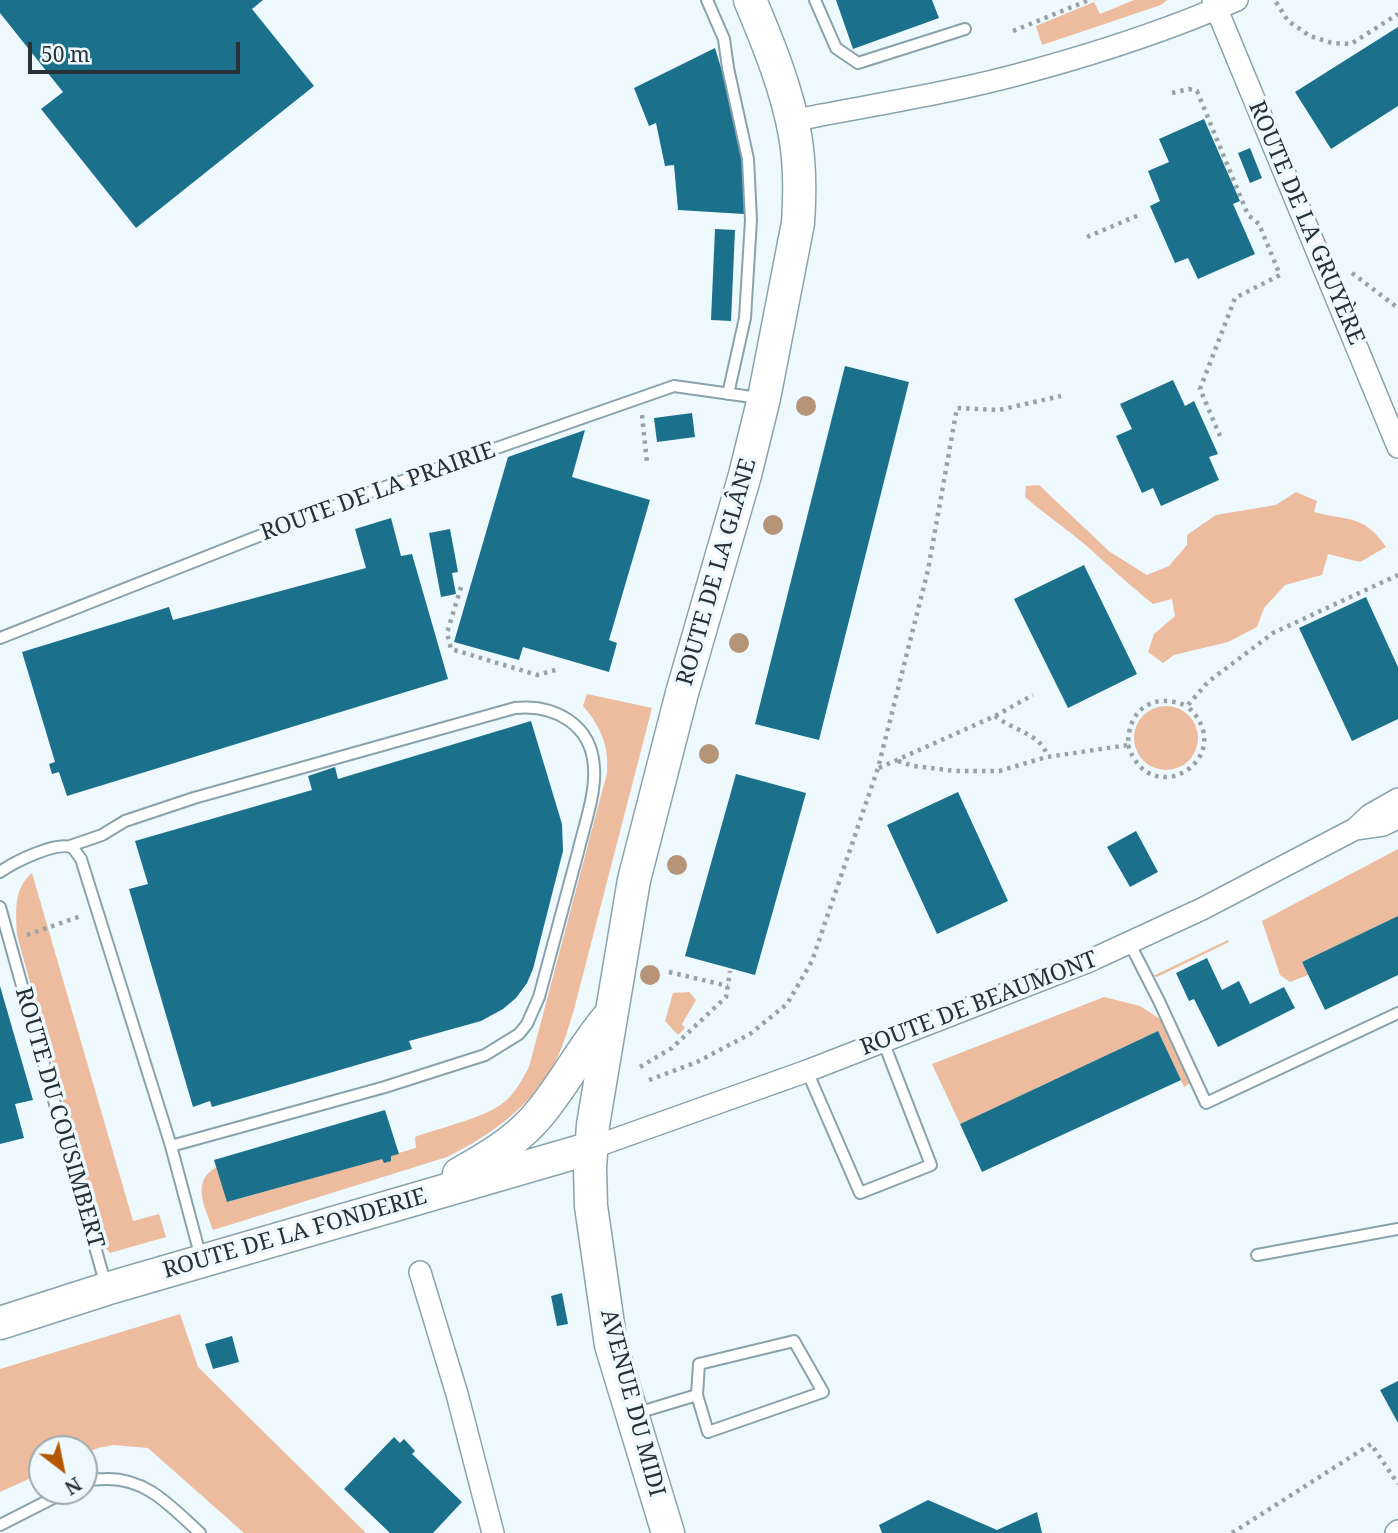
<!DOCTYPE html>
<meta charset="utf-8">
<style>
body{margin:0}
#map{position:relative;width:1398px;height:1533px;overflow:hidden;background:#eef9fe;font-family:"Noto Serif",serif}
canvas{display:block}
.north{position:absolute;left:28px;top:1435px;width:70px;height:70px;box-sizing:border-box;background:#eef9fe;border:2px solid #9fa9ae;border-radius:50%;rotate:148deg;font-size:19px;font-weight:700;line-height:28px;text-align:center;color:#283236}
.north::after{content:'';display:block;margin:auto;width:24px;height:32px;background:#b45800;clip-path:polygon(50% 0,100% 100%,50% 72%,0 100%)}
.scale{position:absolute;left:28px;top:42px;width:212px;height:32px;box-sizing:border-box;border:4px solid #283236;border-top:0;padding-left:9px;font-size:21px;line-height:24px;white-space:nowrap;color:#283236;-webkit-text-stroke:5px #eef9fe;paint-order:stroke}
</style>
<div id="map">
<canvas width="1398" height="1533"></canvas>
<div class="north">N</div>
<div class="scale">50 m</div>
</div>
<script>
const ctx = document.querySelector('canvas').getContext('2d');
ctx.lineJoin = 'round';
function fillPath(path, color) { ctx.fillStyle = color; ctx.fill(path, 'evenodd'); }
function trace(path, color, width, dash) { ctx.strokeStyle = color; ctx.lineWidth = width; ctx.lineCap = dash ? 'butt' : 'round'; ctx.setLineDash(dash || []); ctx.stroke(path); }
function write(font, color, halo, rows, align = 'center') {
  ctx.font = font + ' "Noto Serif",serif'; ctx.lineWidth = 7; ctx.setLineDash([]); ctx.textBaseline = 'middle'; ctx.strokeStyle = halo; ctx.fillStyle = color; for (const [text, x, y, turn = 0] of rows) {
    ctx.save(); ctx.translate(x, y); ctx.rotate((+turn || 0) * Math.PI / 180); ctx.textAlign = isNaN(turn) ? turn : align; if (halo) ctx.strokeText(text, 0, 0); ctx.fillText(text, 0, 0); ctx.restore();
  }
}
fillPath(new Path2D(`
 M1134,0h33l-6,5 -119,40 -6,-19 58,-24 6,12z
 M1039,485l71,67 37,23 22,-9 18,-21v-10l29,-20 60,-10 20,-13 21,9 -3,11c33,9 50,2 72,35l-26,15 -32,-8 -6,21 -37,10 -21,23 -7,19 -29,15 -54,13 -11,8 -15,-11 6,-18 21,-18 -3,-17 -19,5c-25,-20 -47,-41 -71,-62 -19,-16 -39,-29 -57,-45l1,-11z
 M587,694l65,14 -79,305c-5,15 -9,31 -16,45 -22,46 -66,77 -110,99l-234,73c-8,-23 -23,-49 4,-63l11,35 188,-54 -1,-11c24,-9 69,-19 88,-34 12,-9 19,-23 26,-36l78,-294c2,-28 -6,-46 -24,-67z
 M1134 738a32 32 0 1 1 64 0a32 32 0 1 1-64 0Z
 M1398,849v67l-96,46 6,13 -18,7 -10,-7 -18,-54z
 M32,873l101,348 26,-7 7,23 -56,16 -8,-9 -85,-309c-1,-23 -4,-46 15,-62z
 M1228,940l1,2 -72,35 -4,-1z
 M689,992l7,8 -14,24 3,4 -7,7 -13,-14 8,-28z
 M1104,997l36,9 20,13 30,64 -6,4 -26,-56 -198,93 -28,-60z
 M180,1314l18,53 168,166h-122l-96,-85 -34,-3 -16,3 -14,6v-5h-42v24l-42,19v-123z`), '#edbb9d');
fillPath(new Path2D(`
 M0,0h263l-11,9 62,77 -178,142 -95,-119 22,-17 -63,-79z
 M836,0h96l7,18 -86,31z
 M1398,27v79l-67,43 -36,-57z
 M715,48l17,56 11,57 1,53 -66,-4 -4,-45 -9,1 -9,-43 -7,3 -15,-38z
 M1204,119l36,82 -7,3 22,50 -57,25 -10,-21 -13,5 -25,-57 10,-5 -12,-30 21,-9 -10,-23z
 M1250,148l12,30 -12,5 -12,-30z
 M715,229l20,1 -4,91 -20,-1z
 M845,366l64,16 -90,358 -64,-16z
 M1173,380l12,26 9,-5 24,53 -9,3 10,23 -58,26 -8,-18 -11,5 -26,-57 16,-7 -12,-25z
 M692,413l3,24 -38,5 -3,-24z
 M585,430l-13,47 78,23 -41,140 8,3 -8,29 -86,-25 -4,13 -65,-18 54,-185z
 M391,518l10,38 11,-2 36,125 -381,117 -8,-24 -7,2 -3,-10 6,-2 -33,-110 147,-45 4,13 193,-52 -11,-39z
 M450,529l8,43 -6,1 4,21 -15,3 -12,-64z
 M1084,565l53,109 -69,34 -54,-109z
 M1366,597l32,70v52l-46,22 -53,-113z
 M531,721l31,103 1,27 -30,118 -6,14 -11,15 -13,11 -22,12 -72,20 3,8 -200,58 -2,-6 -17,6 -64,-218 19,-5 -13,-43 177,-51 -4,-14 27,-9 3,12z
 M736,774l70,19 -51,182 -70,-19z
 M958,792l50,109 -71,33 -50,-109z
 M1136,831l22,41 -28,15 -23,-40z
 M1398,916v59l-73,35 -23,-48z
 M1207,958l15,32 17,-9 11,23 34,-17 11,21 -77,39 -24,-48 -5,2 -13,-28z
 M0,986l33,114 -18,4 9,34 -24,6z
 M1158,1031l23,49 -199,92 -22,-48z
 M385,1110l14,44 -8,2v5l-7,2 -2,-4 -155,43 -13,-42z
 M562,1293l6,31 -11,2 -6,-30z
 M232,1336l7,26 -26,7 -8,-25z
 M1398,1381v42l-18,-33z
 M394,1437l6,6 4,-4 11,12 -3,3 50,48 -29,31h-43l-46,-44z
 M928,1500l69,30 40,-18 5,21h-160l-3,-8z`), '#1b718b');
const lane = new Path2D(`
 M707,0l17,39 4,29 20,91 3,61 -6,98 -17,76
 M815,0l21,48 22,15 107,-34
 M0,638l368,-145 306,-107 85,12
 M70,846l32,-11 23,-14 69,-23 321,-90c39,-4 77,16 79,60 2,25 -10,59 -16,84 -13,48 -26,96 -39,145l-12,27 -8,10 -34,21 -100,32 -214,59
 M0,872c14,-10 58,-32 73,-24l8,11 90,287 30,112
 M0,907l106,379
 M1130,944l29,57 47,102 192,-90
 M807,1071l53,122 71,-28 -48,-124
 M1257,1255l141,-26
 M634,1414l63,-19 11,37 115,-40 -29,-51 -95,23 -2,31
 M84,1482c7,-3 13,-3 22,-3 41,-1 65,28 94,54
 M0,1525l67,-34`);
const street = new Path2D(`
 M1213,0l185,447
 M791,121c80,-16 162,-28 240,-50 70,-19 140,-42 206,-71
 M1355,829l28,-4 15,-7
 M591,1148l216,-77 280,-109 115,-53 153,-80 15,-14 28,-16
 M420,1272l37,122 36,139
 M1396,1533l2,-2`);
const secondary = new Path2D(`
 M459,1174c27,-15 54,-31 75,-54 28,-31 46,-69 73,-101
 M0,1323l106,-34 485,-141
 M668,1533l-57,-188 -20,-139 -1,-38 3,-43 41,-245 48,-187 63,-218 19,-77 34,-175c2,-29 2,-60 -3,-88 -8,-46 -27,-92 -45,-135`);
trace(lane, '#89a3ad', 14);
trace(street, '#89a3ad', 24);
trace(secondary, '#89a3ad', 35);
trace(new Path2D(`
 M1276,2l12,19 22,15 22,7 19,1 47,-30
 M1013,31l76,-31
 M1172,93l17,-4 8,2 51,124 11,9 21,51 -45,23 -35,91 20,47
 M1087,237l52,-22
 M1352,273l46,35
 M642,415l5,48
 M461,587l-14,46 4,16 86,26 22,-6
 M995,716c17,14 48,19 52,40
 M1128,745c22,70 114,11 59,-39
 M898,761l16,5 41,5h44l48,-14 81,-12c0,-37 26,-53 59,-39l21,-24 65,-49 125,-58
 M879,768l116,-52 38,-21
 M27,935l54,-19
 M669,972l59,14
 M640,1067l32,-19 54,-51 4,-26
 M649,1080l48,-18 53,-28 37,-30 25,-43 66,-193 50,-198 29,-162 42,2 62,-14
 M1232,1533l139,-89 27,40`), '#98a2a7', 4.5, [3.5, 5]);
trace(lane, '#fff', 10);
trace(street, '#fff', 21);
trace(secondary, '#fff', 32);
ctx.fillStyle = '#b59478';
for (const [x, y] of [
 [806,406],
 [773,525],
 [739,643],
 [709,754],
 [677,865],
 [650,975]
]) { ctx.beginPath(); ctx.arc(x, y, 10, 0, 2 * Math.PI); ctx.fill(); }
write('23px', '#283236', '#eef9fe', [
 ["ROUTE DE LA GRUYÈRE",1306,223,67],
 ["ROUTE DE LA PRAIRIE",378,492,-20],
 ["ROUTE DE LA GLÂNE",717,572,-74],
 ["ROUTE DE BEAUMONT",979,1004,-21],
 ["ROUTE DU COUSIMBERT",59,1118,74],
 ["ROUTE DE LA FONDERIE",295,1234,-16],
 ["AVENUE DU MIDI",632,1403,75]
]);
</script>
